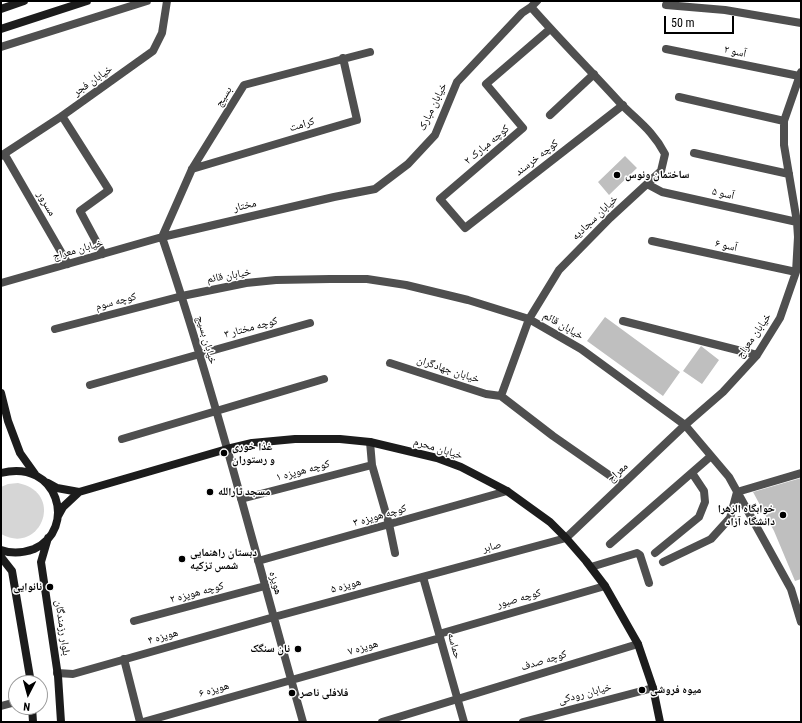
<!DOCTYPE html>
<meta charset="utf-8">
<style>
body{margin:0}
#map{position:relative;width:802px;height:723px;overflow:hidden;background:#fff;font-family:"Roboto Condensed",sans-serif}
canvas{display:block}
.frame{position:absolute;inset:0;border:2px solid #000;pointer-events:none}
.north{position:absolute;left:8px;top:675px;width:40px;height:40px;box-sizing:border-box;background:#fff;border:1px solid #999;border-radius:50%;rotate:186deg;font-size:11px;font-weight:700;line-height:16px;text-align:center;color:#000}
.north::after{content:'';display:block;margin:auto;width:14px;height:18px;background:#000;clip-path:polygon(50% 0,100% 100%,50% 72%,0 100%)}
.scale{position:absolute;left:664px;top:16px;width:70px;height:18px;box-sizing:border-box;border:2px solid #000;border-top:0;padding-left:5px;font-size:12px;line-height:14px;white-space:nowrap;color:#000;-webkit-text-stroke:3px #fff;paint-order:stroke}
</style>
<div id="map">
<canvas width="802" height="723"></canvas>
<div class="frame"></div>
<div class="north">N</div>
<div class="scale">50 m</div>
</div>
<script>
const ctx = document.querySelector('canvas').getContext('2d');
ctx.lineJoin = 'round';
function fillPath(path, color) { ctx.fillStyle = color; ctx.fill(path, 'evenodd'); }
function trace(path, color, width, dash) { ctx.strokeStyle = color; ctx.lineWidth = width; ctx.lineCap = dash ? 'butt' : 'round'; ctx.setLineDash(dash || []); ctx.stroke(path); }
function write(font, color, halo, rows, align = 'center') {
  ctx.font = font + ' "Roboto Condensed","Noto Naskh Arabic",sans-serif'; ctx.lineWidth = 3; ctx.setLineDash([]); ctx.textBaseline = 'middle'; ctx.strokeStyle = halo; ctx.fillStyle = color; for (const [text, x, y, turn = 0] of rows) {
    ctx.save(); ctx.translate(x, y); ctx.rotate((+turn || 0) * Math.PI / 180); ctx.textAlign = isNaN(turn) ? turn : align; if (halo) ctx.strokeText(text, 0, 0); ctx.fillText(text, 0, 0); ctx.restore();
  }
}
fillPath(new Path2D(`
 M18,483c48,10 22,73 -17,51v-47l7,-3z`), '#d6d6d6');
fillPath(new Path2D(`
 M625,156l12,12 -28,27 -11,-13z
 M605,317l75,55 -17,24 -76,-55z
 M701,346l18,14 -17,24 -19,-13z
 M801,478v101l-6,2 -21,-50 -21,-39z`), '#bfbfbf');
trace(new Path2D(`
 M666,5l59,5 76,13
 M550,29l-64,55 37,44 -83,71 25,29 158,-123
 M1,47l146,-46
 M666,49l133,27
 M679,97l105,24
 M550,115l44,-41
 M62,116l47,74 -29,21 23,43
 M694,153l95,21
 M5,155l63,109
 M1,156l61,-40 91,-65 9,-18 5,-32
 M192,169l165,-49 -14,-62
 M647,184l15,8 135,30
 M162,237c54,159 95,323 141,485
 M162,237l30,-68 52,-84 126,-33
 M652,241l144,31
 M1,283l161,-46 172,-40 41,-8 33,-25 27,-29 22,-53 65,-69 9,-6 6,-6
 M623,321l134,34
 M55,329l127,-33 64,-13 30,-3 54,-1h37l39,6 62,15 61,19 52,30 104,76 44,52 62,112 10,33
 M390,363l96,31 15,2
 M90,385l220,-62
 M501,396l28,-77 30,-49 51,-52 51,-47 4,-17c-12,-23 -26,-32 -44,-50 -30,-33 -61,-64 -90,-97
 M501,396l52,40 69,48
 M122,439l202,-60
 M370,442l2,23 17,59 6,29
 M241,499l131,-34
 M610,544l101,-88
 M655,553l44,-36 6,-15 -1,-11 -12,-18
 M258,561l249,-70
 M663,562l48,-23 19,-21 7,-26 64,-19
 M591,567l46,-14 3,2 9,28
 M423,577l41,145
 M134,621l131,-35
 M439,634l166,-48
 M124,659l16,63
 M57,673l16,1 201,-57 292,-79 119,-113 38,-33 34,-37 23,-37 16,-46 2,-35 -1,-15 -13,-77v-24l17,-49
 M1,706l15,-4
 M143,722l297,-84
 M382,722l256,-78
 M523,722l130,-34`), '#4f4f4f', 8);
trace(new Path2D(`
 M1,9l23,-8
 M1,29l86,-28
 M1,393l7,28 12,32 15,21
 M1,473c57,-15 77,56 33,76 -11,4 -22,5 -33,1
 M48,483l9,5 22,4
 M58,516l5,-9 16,-15 148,-43 25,-6 43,-4h45l30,3 67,16 24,9 46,24 43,31 16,16 20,23 19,25 33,58 15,44 7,34
 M48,538l-7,24 17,114 3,46
 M1,557l11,14 19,112
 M32,707l1,15`), '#1c1c1c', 8);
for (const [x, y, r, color] of [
 [617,175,4,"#000"],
 [224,453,4,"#000"],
 [210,492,4,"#000"],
 [783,515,4,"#000"],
 [182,559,4,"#000"],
 [50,587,4,"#000"],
 [298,649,4,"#000"],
 [642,690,4,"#000"],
 [292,693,4,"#000"]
]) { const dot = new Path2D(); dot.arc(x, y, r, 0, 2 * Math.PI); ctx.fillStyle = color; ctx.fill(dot); trace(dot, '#fff', 1.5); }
write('11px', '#000', '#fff', [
 ["آسو ۲",735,52,12],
 ["خیابان فجر",93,81,-35],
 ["بسیج",224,97,-58],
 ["خیابان مبارک",433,107,-64],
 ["کرامت",302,125,-16],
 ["کوچه مبارک ۲",487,145,-40],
 ["کوچه خرسند",537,158,-38],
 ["آسو ۵",723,194,13],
 ["مسرور",46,204,60],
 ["مختار",245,206,-13],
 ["خیابان سجادیه",595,218,-44],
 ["آسو ۶",726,246,12],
 ["خیابان معراج",78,250,-16],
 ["خیابان قائم",229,276,-10],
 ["کوچه سوم",116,302,-15],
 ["خیابان قائم",563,326,30],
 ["کوچه مختار ۳",251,328,-15],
 ["خیابان معراج",754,336,-55],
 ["خیابان بسیج",206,340,74],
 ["خیابان جهادگران",448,370,18],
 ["خیابان محرم",438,449,17],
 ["کوچه هویزه ۱",303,471,-15],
 ["معراج",618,473,-43],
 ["کوچه هویزه ۳",380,516,-16],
 ["صابر",492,547,-15],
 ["هویزه",275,583,74],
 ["هویزه ۵",346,586,-15],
 ["کوچه هویزه ۲",197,593,-15],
 ["کوچه صبور",519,599,-16],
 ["بلوار رزمندگان",62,628,82],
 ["هویزه ۴",163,637,-16],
 ["حماسه",454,646,74],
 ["هویزه ۷",363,648,-16],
 ["کوچه صدف",544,661,-17],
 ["هویزه ۶",214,690,-16],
 ["خیابان رودکی",585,694,-15]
]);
write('bold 11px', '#000', '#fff', [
 ["ساختمان ونوس",625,175],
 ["غذا خوری",232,447],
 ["و رستوران",232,460],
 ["مسجد ثارالله",218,492],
 ["خوابگاه الزهرا",775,509,"right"],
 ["دانشگاه آزاد",775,522,"right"],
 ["دبستان راهنمایی",190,553],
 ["شمس تزکیه",190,566],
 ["نانوایی",42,587,"right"],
 ["نان سنگک",290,649,"right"],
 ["میوه فروشی",650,690],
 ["فلافلی ناصر",300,693]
], 'left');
</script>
